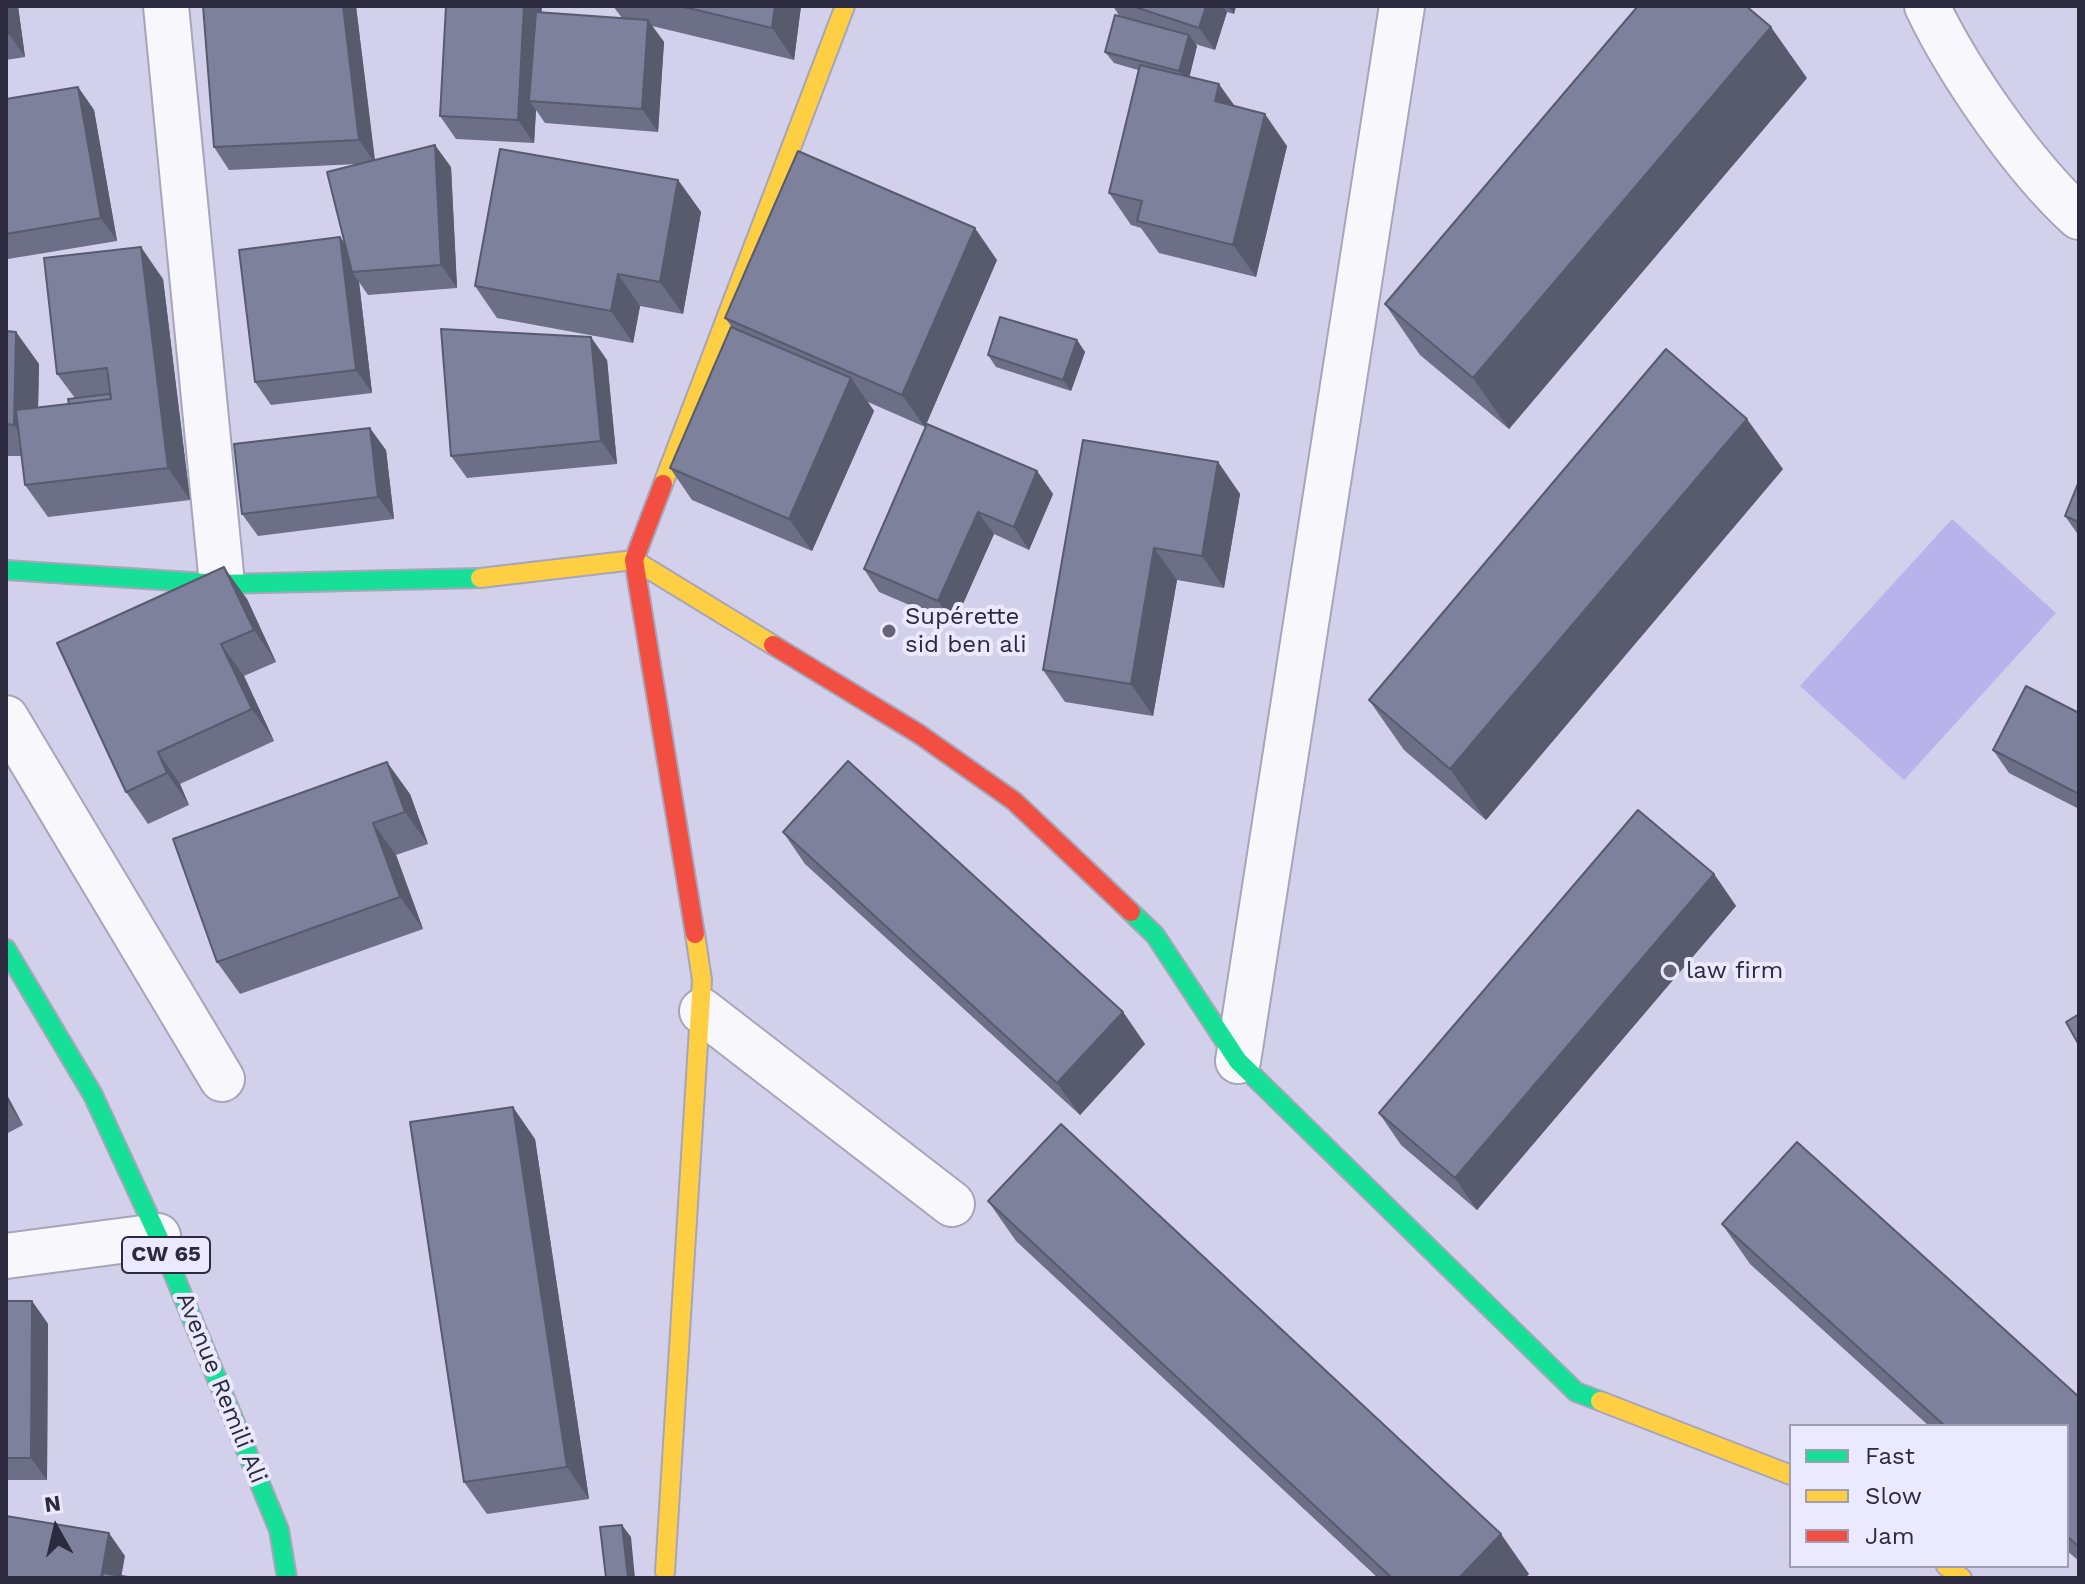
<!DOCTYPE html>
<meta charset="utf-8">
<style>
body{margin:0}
#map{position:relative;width:2085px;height:1584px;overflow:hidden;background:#d2d0eb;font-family:"Work Sans",sans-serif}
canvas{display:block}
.frame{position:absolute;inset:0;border:8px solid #2c2a3e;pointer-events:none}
.legend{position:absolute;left:1789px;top:1424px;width:280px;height:144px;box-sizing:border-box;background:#eae9fe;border:2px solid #9e9db1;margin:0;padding:10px 14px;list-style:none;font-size:24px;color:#2c2a3e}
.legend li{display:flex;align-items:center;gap:16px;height:40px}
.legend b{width:40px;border:2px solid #9e9db1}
.north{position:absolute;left:16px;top:1488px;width:80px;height:80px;-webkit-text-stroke:6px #eae9fe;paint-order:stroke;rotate:352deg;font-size:22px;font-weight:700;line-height:32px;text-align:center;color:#2c2a3e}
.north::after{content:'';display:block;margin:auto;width:28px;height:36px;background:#2c2a3e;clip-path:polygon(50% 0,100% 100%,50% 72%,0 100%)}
</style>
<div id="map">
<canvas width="2085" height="1584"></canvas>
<div class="frame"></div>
<ul class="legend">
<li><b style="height:10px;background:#16e098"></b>Fast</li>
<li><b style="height:10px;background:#ffcf43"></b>Slow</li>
<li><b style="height:10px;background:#f24e42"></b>Jam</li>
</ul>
<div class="north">N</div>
</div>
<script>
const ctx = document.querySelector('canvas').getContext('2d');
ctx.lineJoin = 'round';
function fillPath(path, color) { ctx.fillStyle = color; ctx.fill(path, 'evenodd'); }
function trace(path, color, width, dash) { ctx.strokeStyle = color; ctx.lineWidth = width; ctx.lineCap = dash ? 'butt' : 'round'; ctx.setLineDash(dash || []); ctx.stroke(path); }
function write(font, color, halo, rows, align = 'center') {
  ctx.font = font + ' "Work Sans",sans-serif'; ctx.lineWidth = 8; ctx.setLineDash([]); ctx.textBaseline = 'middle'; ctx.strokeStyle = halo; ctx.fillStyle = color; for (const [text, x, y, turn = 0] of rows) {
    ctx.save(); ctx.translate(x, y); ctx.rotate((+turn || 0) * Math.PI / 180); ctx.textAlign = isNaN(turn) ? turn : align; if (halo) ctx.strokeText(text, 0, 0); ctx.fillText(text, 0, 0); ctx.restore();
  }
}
fillPath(new Path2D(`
 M1952,519l104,94 -152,167 -104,-94z`), '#b8b3ea');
const street = new Path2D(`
 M166,6l56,578
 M1927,6c32,67 97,161 152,211
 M6,718l216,361
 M702,1011l250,193
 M1238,1061l164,-1055
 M6,1256l152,-20`);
const fast = new Path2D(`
 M6,570l216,14 258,-6
 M1131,912l24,23 83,126 338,331 24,9
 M6,949l87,146 65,141 121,294 8,48`);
const slow = new Path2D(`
 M663,484l182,-478
 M480,578l154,-18 139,85
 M1600,1401l191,74
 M1946,1566l16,12
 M665,1572l37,-592 -7,-46`);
const jam = new Path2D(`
 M663,484l-29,76 61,374
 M773,645l146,89 95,67 117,111`);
trace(street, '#a6a5ba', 48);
trace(fast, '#a6a5ba', 22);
trace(slow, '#a6a5ba', 22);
trace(jam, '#a6a5ba', 22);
trace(street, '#f8f8fc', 44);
trace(fast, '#16e098', 18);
trace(slow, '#ffcf43', 18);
trace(jam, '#f24e42', 18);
fillPath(new Path2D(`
 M6,6h12l7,51 -19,3z
 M356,6l19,154 76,7 6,121 -89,7 -9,-13 13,111 -101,12 -16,-23 85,-145 5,6 13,-79 -129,6 -15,-23z
 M446,6h96l-1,7 81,5 -9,-12h188l-7,54 -142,-34 12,16 -6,90 -113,-9 -9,-13 -2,33 -78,-4 -16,-23z
 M1113,6h123l-2,8 -7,-2 -12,38 -20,-6 2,2 -8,31 46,29 52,40 -31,131 -97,-24 -18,-25 -10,-3 -22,-32 29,-123 -24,-7 -9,-11 15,-35z
 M1807,78l-298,351 -89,-74 -35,-51z
 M78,87l16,23 23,131 -109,18 -2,-2v-158z
 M678,180l23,32 -18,102 -43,-8 -7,37 -136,-25 -22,-32z
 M997,260l-72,167 -57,-25 6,9 -62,140 -120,-51 -22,-32 62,-141 -7,-9z
 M163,279l27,221 -142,17 -23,-32 -3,-29h-16v-125l10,1 23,32 -1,44 31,-4 6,-6 -18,-24z
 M1077,340l8,12 -14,39 -75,-24 -8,-12z
 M607,360l10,104 -150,14 -16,-22z
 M386,450l8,69 -136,17 -16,-22z
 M1218,462l22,32 -16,94 -47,-8 -24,136 -88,-14 -22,-32z
 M1783,469l-297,351 -82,-70 -35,-50z
 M1037,471l16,23 -24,56 -35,-16 -40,90 -75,-32 -15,-23z
 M2079,481v55l-14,-20z
 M247,599l29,63 -32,14 30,65 -94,43 9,21 -41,19 -22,-32z
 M2079,713v96l-70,-36 -16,-23z
 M410,794l18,50 -32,11 27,74 -183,65 -23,-32 -44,-123z
 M783,832l340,180 22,32 -65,71 -275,-251z
 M1714,874l22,32 -259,304 -76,-65 -22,-32z
 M6,1093l17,32 -17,9z
 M535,1139l54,360 -102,15 -23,-32z
 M988,1201l541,373 -4,4h-147l-362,-337z
 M1722,1224l357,173v164l-12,-10v-125h-138l-179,-162z
 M6,1301h26l16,23 -1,156h-41z`), '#6c6f86');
fillPath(new Path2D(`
 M6,6h12l7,51 -16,-23z
 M343,6h13l19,157 -16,-23z
 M524,6h18l-6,95h-7l7,9 -2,33 -16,-23z
 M775,6h26l-7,54 -22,-32z
 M1206,6h17l4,6 -12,38 -16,-22z
 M1228,6h8l-2,8z
 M648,20l16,22 -6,90 -16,-23z
 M1771,27l36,51 -298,351 -36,-51z
 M1189,35l8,11 -9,37 -9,-12z
 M1219,84l23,32 -27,-15z
 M78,87l16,23 23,131 -16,-23z
 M1265,114l22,32 -31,131 -23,-32z
 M435,145l16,22 6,121 -16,-23z
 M678,180l23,32 -18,102 -23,-32z
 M975,228l22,32 -72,167 -23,-32z
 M340,237l16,22 -4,13 7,10 13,111 -16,-23z
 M141,247l22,32 27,221 -22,-32z
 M618,274l22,32 -7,37 -22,-32z
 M16,332l23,32 -2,93 -23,-32z
 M591,337l16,23 10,104 -16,-23z
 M1077,340l8,12 -14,39 -8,-11z
 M851,378l23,33 -62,140 -23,-32z
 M1747,419l36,50 -297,351 -36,-51z
 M370,428l16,22 8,69 -16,-22z
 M1218,462l22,32 -16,94 -22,-32z
 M1037,471l16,23 -24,56 -15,-23z
 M978,512l16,22 -40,90 -16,-23z
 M1154,548l23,32 -24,136 -22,-32z
 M224,567l23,32 29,63 -22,-32z
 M221,644l23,32 30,65 -22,-32z
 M158,752l22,32 9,21 -22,-32z
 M387,762l23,32 18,50 -23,-32z
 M373,823l23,32 27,74 -23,-32z
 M1714,874l22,32 -259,304 -22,-32z
 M1123,1012l22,32 -65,71 -23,-32z
 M6,1093l17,32 -17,-26z
 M513,1107l22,32 54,360 -22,-32z
 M32,1301l16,23 -1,156 -16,-22z
 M622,1525l9,12 4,41h-7z
 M109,1533l16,23 -4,22h-20z
 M1501,1534l28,40 -4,4h-66z`), '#585a6d');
const building = new Path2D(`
 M203,6h140l16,134 -145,7z
 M446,6h78l-6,114 -78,-4z
 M680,6h95l-3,22z
 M1132,6h74l-7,22z
 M1638,6h108l25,21 -298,351 -88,-74z
 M536,12l112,8 -6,89 -113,-8z
 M6,13l3,21 -3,1z
 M1115,15l74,20 -10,36 -74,-19z
 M1140,65l79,19 -4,17 50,13 -32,131 -96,-24 5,-20 -33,-8z
 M78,87l23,131 -95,16v-135z
 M435,145l6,120 -89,7 -25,-100z
 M500,149l178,31 -18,102 -42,-8 -7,37 -136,-25z
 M798,151l177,77 -73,167 -177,-77z
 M340,237l16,133 -101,12 -16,-132z
 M141,247l27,221 -143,17 -9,-75 95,-11 -4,-31 -50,6 -13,-116z
 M1000,317l77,23 -14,40 -75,-25z
 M731,327l120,51 -62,141 -119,-51z
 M441,329l150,8 10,104 -150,15z
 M6,331l10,1 -2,93 -8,-1z
 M1666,349l81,70 -297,350 -81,-69z
 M110,394l1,5 -42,5 -1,-5z
 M927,424l110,47 -23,56 -36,-15 -40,89 -74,-32z
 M370,428l8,69 -136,17 -8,-70z
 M1083,440l135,22 -16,94 -48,-8 -23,136 -88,-14z
 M2079,481v41l-14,-6z
 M224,567l30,63 -33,14 31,65 -94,43 9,21 -41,19 -69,-149z
 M2026,686l53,27v81l-86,-44z
 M848,761l275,251 -66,71 -274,-251z
 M387,762l18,50 -32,11 27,74 -183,65 -44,-123z
 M1638,810l76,64 -259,304 -76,-65z
 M2079,1014v31l-13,-23z
 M513,1107l54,360 -103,15 -54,-360z
 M1061,1124l440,410 -42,44h-67l-404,-377z
 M1797,1142l282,255v150l-12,-11v-110h-122l-223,-202z
 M6,1301h26l-1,157h-25z
 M6,1516l103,17 -8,45h-95z
 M622,1525l6,53h-22l-6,-51z
 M103,1573l31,5h-32z`);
fillPath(building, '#7e819c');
trace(building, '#585a6d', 2);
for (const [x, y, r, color] of [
 [889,631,8,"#66647b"],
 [1670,971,8,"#66647b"]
]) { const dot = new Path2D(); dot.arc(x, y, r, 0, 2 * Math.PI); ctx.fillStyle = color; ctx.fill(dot); trace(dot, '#eae9fe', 3); }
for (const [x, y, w] of [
 [166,1255,88]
]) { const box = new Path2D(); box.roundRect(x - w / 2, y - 18, w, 36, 6); ctx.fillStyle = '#eae9fe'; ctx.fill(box); trace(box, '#2c2a3e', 2); }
write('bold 22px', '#2c2a3e', null, [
 ["CW 65",166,1255]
]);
write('24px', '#2c2a3e', '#eae9fe', [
 ["Supérette",905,617],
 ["sid ben ali",905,645],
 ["law firm",1686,971]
], 'left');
write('24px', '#2c2a3e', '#eae9fe', [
 ["Avenue Remili Ali",221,1388,68]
]);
</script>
